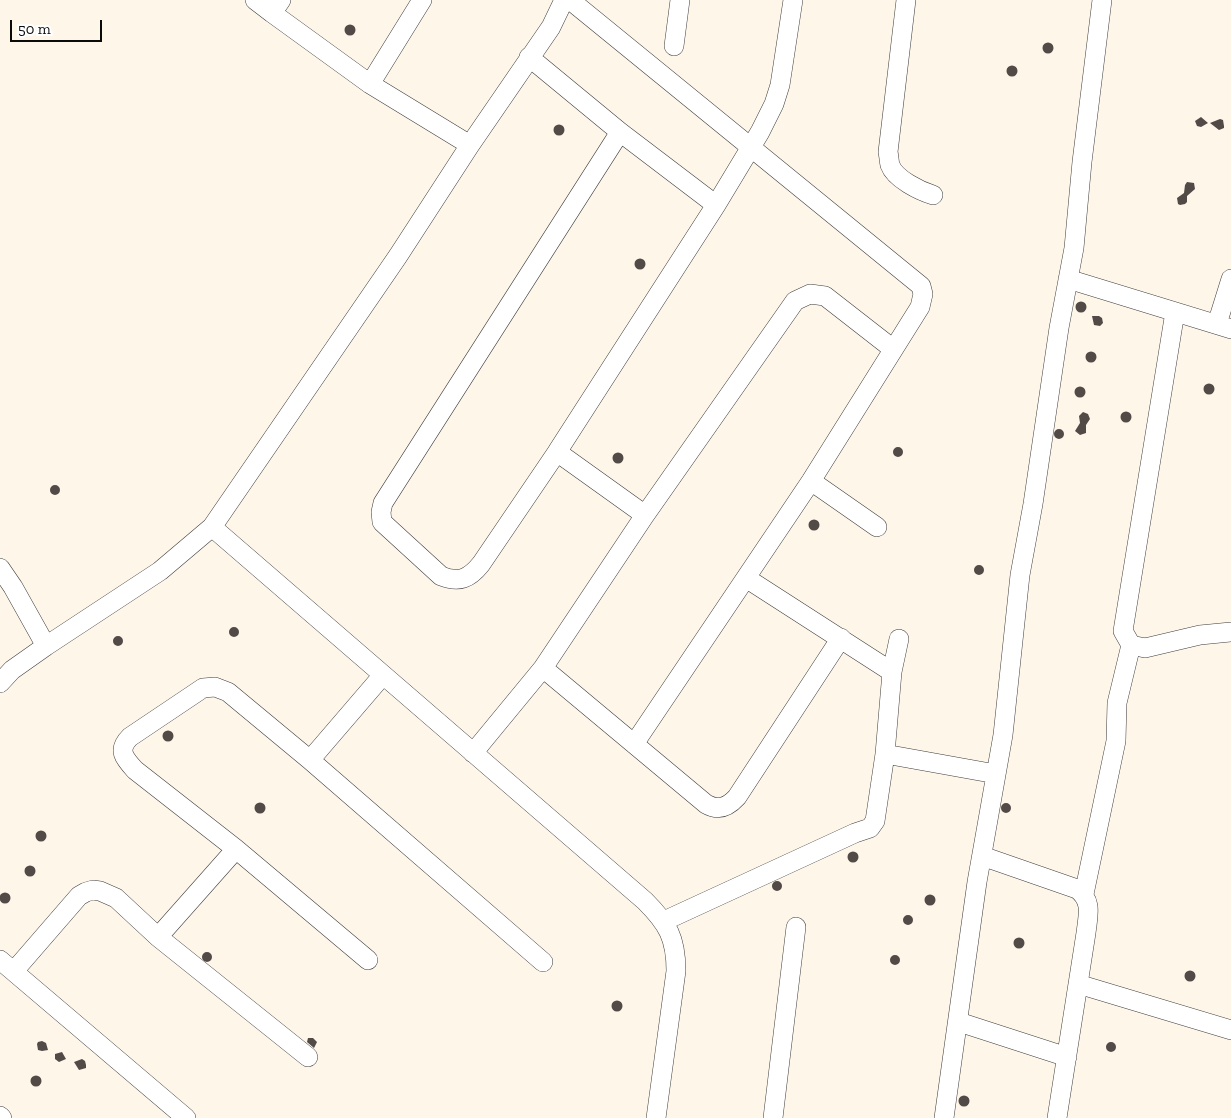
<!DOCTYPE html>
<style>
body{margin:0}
#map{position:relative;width:1231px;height:1118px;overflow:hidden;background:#fef6e9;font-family:"Zilla Slab",serif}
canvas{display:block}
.scale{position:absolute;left:10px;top:20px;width:92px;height:22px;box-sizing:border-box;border:2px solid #0a0a0a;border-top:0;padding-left:6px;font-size:15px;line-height:18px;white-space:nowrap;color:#0a0a0a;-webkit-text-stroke:4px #fff;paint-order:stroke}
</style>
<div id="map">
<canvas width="1231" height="1118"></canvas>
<div class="scale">50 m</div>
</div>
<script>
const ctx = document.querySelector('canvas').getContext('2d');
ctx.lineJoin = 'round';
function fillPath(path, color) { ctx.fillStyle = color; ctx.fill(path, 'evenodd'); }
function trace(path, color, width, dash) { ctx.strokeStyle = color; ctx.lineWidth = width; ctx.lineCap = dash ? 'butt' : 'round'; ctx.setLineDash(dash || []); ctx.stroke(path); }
fillPath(new Path2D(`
 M344.5 30a5.5 5.5 0 1 1 11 0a5.5 5.5 0 1 1-11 0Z
 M1042.5 48a5.5 5.5 0 1 1 11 0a5.5 5.5 0 1 1-11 0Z
 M1006.5 71a5.5 5.5 0 1 1 11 0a5.5 5.5 0 1 1-11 0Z
 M1201,117l7,6 -7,4 -4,-1 -2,-5z
 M1220,119l3,1 1,6v2l-5,2 -9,-7z
 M553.5 130a5.5 5.5 0 1 1 11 0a5.5 5.5 0 1 1-11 0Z
 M1187,182l7,1 1,6 -8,7v6l-2,2 -5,1 -2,-1 -1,-6 7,-5 1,-8z
 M634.5 264a5.5 5.5 0 1 1 11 0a5.5 5.5 0 1 1-11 0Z
 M1075.5 307a5.5 5.5 0 1 1 11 0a5.5 5.5 0 1 1-11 0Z
 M1092,316h7l3,2 1,5 -3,3 -6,-1z
 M1085.5 357a5.5 5.5 0 1 1 11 0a5.5 5.5 0 1 1-11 0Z
 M1203.5 389a5.5 5.5 0 1 1 11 0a5.5 5.5 0 1 1-11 0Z
 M1074.5 392a5.5 5.5 0 1 1 11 0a5.5 5.5 0 1 1-11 0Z
 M1120.5 417a5.5 5.5 0 1 1 11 0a5.5 5.5 0 1 1-11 0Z
 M1083,412l5,2 2,5 -4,6v8l-6,2 -5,-4 5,-8 -1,-7z
 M1054 434a5 5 0 1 1 10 0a5 5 0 1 1-10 0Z
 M893 452a5 5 0 1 1 10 0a5 5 0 1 1-10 0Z
 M612.5 458a5.5 5.5 0 1 1 11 0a5.5 5.5 0 1 1-11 0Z
 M50 490a5 5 0 1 1 10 0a5 5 0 1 1-10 0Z
 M808.5 525a5.5 5.5 0 1 1 11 0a5.5 5.5 0 1 1-11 0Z
 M974 570a5 5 0 1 1 10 0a5 5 0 1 1-10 0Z
 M229 632a5 5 0 1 1 10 0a5 5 0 1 1-10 0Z
 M113 641a5 5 0 1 1 10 0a5 5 0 1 1-10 0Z
 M162.5 736a5.5 5.5 0 1 1 11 0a5.5 5.5 0 1 1-11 0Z
 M254.5 808a5.5 5.5 0 1 1 11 0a5.5 5.5 0 1 1-11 0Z
 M1001 808a5 5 0 1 1 10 0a5 5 0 1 1-10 0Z
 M35.5 836a5.5 5.5 0 1 1 11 0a5.5 5.5 0 1 1-11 0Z
 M847.5 857a5.5 5.5 0 1 1 11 0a5.5 5.5 0 1 1-11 0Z
 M24.5 871a5.5 5.5 0 1 1 11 0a5.5 5.5 0 1 1-11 0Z
 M772 886a5 5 0 1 1 10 0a5 5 0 1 1-10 0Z
 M-0.5 898a5.5 5.5 0 1 1 11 0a5.5 5.5 0 1 1-11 0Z
 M924.5 900a5.5 5.5 0 1 1 11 0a5.5 5.5 0 1 1-11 0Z
 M903 920a5 5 0 1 1 10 0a5 5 0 1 1-10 0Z
 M1013.5 943a5.5 5.5 0 1 1 11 0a5.5 5.5 0 1 1-11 0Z
 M202 957a5 5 0 1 1 10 0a5 5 0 1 1-10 0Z
 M890 960a5 5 0 1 1 10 0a5 5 0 1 1-10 0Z
 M1184.5 976a5.5 5.5 0 1 1 11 0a5.5 5.5 0 1 1-11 0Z
 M611.5 1006a5.5 5.5 0 1 1 11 0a5.5 5.5 0 1 1-11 0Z
 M308,1038h5l4,4 -3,6 -7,-6z
 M42,1041l4,2 2,7 -6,1 -4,-1 -1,-6 1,-2z
 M1106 1047a5 5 0 1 1 10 0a5 5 0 1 1-10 0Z
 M62,1052l4,7 -7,3 -4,-3v-5z
 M82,1059l3,2 1,4v3l-7,2 -5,-8z
 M30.5 1081a5.5 5.5 0 1 1 11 0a5.5 5.5 0 1 1-11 0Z
 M958.5 1101a5.5 5.5 0 1 1 11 0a5.5 5.5 0 1 1-11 0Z`), '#524a47');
const minor = new Path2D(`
 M255,0l17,13
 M281,0l-9,13 98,71 100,61
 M570,0l351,286 2,8 -3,13 -109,174 -177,263
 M906,0l-18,152c1,4 1,9 2,13 5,14 30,26 43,30
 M674,46l6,-46
 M529,57l91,75 96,73
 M370,84l52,-84
 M620,132l-237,371 -2,9 1,10 59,54c18,7 28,3 40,-12l76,-112 159,-247 44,-73 14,-28 6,-19 13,-85
 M1068,279l163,50
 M1175,312l-52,319 8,14 14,3 55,-13 31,-3
 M1217,324l14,-45
 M557,452l88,63
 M811,481l66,46
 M212,527l433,374c23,23 31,37 31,70l-20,147
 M0,568l13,19 33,59
 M746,578l146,94
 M543,668l163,136c12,7 22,3 31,-7l104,-159
 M0,683l12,-13 34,-24 114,-75 52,-44 186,-271 72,-111 81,-118 13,-27
 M473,753l70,-85 102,-153 150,-214 15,-7 15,2 68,53
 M885,754l111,20
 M310,760l73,-85
 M982,856l95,33c16,12 11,26 9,44l-29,185
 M1084,894l32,-153 1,-38 14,-58
 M664,921l191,-88 15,-5 5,-7 10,-67 7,-82 7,-33
 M158,937l78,-88
 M0,960l186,158
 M368,960l-132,-111 -101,-79c-11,-12 -18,-20 -5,-33l73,-49 12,-1 13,5 82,68 233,202
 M14,971l65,-75 7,-4 7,-2 7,1 16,7 42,39 150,120
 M1078,984l153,46
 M959,1022l108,35
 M0,1116l2,2
 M773,1118l23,-191
 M944,1118l33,-236 26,-147 17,-160 13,-71 26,-176 15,-80 8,-86 20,-162`);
trace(minor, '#3d3d3d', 20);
trace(minor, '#fff', 19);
</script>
